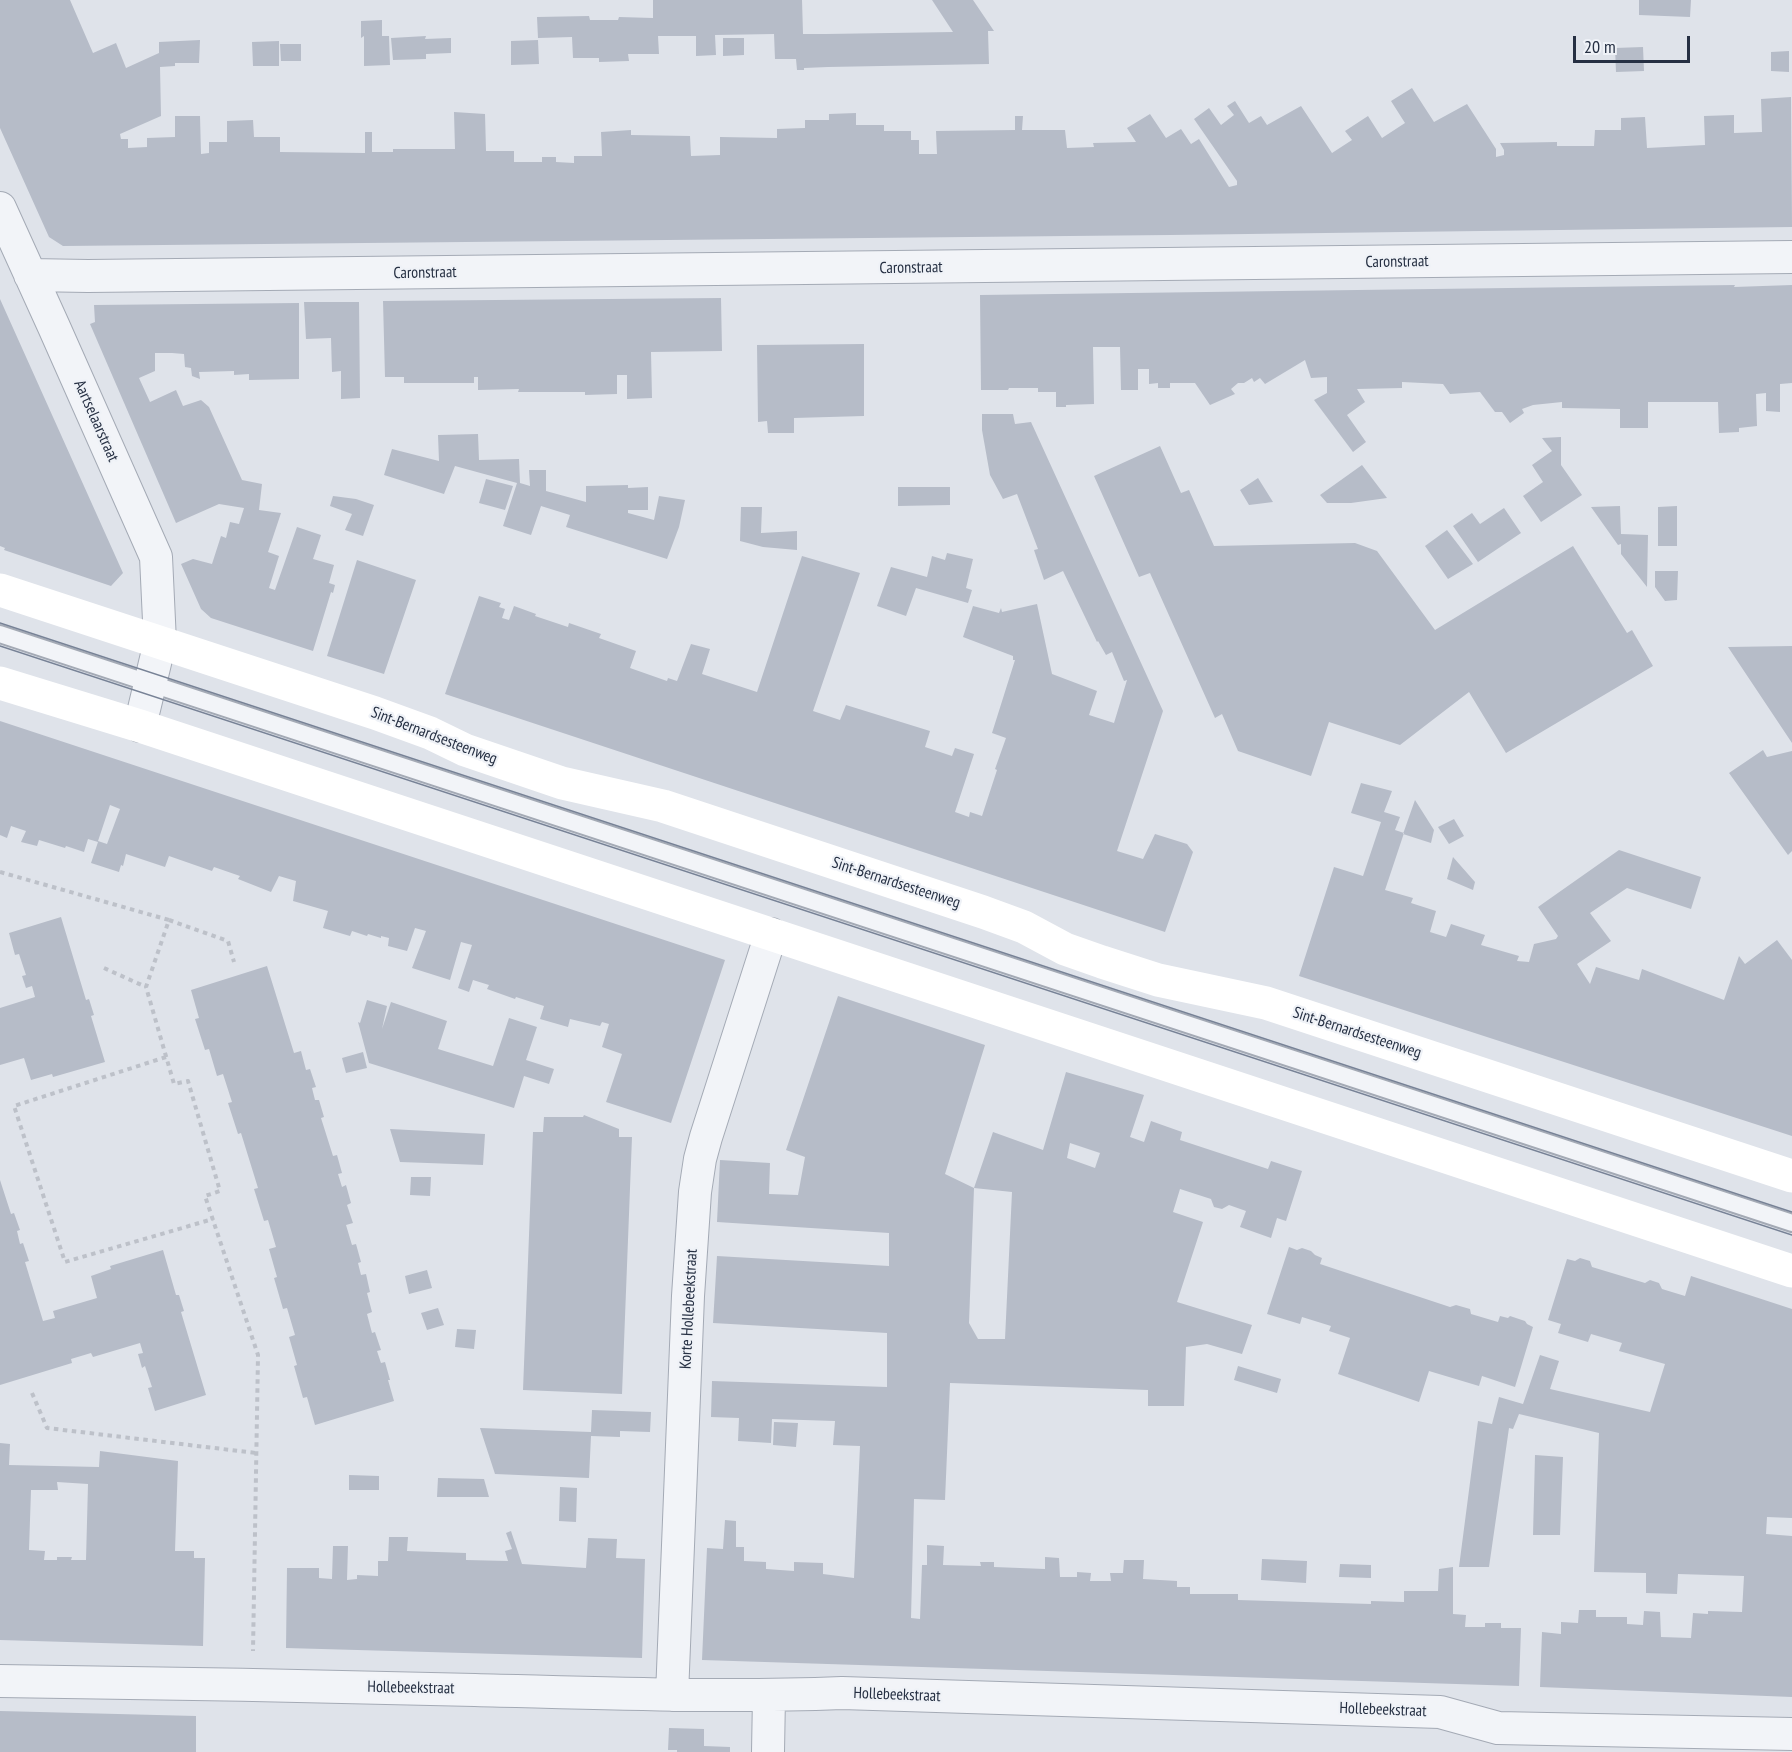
<!DOCTYPE html>
<style>
body{margin:0}
#map{position:relative;width:1792px;height:1752px;overflow:hidden;background:#dfe3ea;font-family:"PT Sans Narrow",sans-serif}
canvas{display:block}
.scale{position:absolute;left:1573px;top:36px;width:117px;height:27px;box-sizing:border-box;border:3px solid #263043;border-top:0;padding-left:8px;font-size:18px;line-height:21px;white-space:nowrap;color:#263043;-webkit-text-stroke:4px #eff2f7;paint-order:stroke}
</style>
<div id="map">
<canvas width="1792" height="1752"></canvas>
<div class="scale">20 m</div>
</div>
<script>
const ctx = document.querySelector('canvas').getContext('2d');
ctx.lineJoin = 'round';
function fillPath(path, color) { ctx.fillStyle = color; ctx.fill(path, 'evenodd'); }
function trace(path, color, width, dash) { ctx.strokeStyle = color; ctx.lineWidth = width; ctx.lineCap = dash ? 'butt' : 'round'; ctx.setLineDash(dash || []); ctx.stroke(path); }
function write(font, color, halo, rows, align = 'center') {
  ctx.font = font + ' "PT Sans Narrow",sans-serif'; ctx.lineWidth = 4.5; ctx.setLineDash([]); ctx.textBaseline = 'middle'; ctx.strokeStyle = halo; ctx.fillStyle = color; for (const [text, x, y, turn = 0] of rows) {
    ctx.save(); ctx.translate(x, y); ctx.rotate((+turn || 0) * Math.PI / 180); ctx.textAlign = isNaN(turn) ? turn : align; if (halo) ctx.strokeText(text, 0, 0); ctx.fillText(text, 0, 0); ctx.restore();
  }
}
fillPath(new Path2D(`
 M0,0h70l23,53 23,-10 10,25 33,-15v-11l41,-2 -1,23h-24v3l-15,1 1,49 -41,18 1,5h7v9l19,-1v-9l28,-1v-21h25l1,38 8,-1v-11h18v-21l26,-1 1,17h26v15l85,1v-21h7v20h21v-3h62l-1,-37 31,2 1,37h28v11h28v-5h14v5l18,1v-7h28l-1,-24 30,-2v5l59,1 1,20 29,-1v-18l57,1v-9l28,-1v-8h24v-6l27,-1v12h28v6h27v9h8v14h18l-1,-23 79,-1v-14h8l-1,14h43l2,18 27,-1 -1,-4 43,-1 -9,-14 23,-14 16,24 15,-9 10,15 8,-5 30,48 8,-2v-4l-43,-62 15,-11 12,17 13,-10 -7,-9 8,-5 14,22 12,-7 6,9 34,-19 31,47 20,-13 -7,-9 23,-15 14,22 23,-15 -14,-22 21,-13 22,34 33,-18 29,45v8l8,-2v-5l-4,-7 57,-1v4h37l1,-16h26v-12l24,-1 2,31 58,-3 -1,-29 30,-1v18l28,-1 -1,-33 30,-2 1,130 -622,8 -1107,11 -14,-9 -49,-109z
 M653,0h149l1,34h23l127,-2 -21,-32h41l21,31h-6l1,33 -161,3 -24,1v2h-7l-1,-11h-21l-1,-25 -59,1 1,20 -20,1v-20h-38l1,18h-31l1,7 -30,1v-4h-26l-1,-21 -34,1 -1,-21 52,-1 1,4h28l1,-3 34,1z
 M1639,0h52l-1,17 -51,-2z
 M382,20v16h7l1,29 -26,1v-30l-3,2v-17z
 M426,36l-1,3 26,-1v15l-25,1v5l-33,1 -2,-22z
 M723,38h21v17l-21,1z
 M538,40l1,24 -28,1v-24z
 M279,41v25h-26l-1,-24z
 M280,44h21v17h-20z
 M1643,47l1,24 -28,1 -1,-24z
 M1789,51v21l-18,-1v-19z
 M1735,285l-1,2 58,-2v98l-12,1v28l-14,-1v-18l-10,1 1,32 -18,2v4l-20,1 -1,-31h-70v26h-28v-19l-58,-1v-6l-29,3 -11,4 2,4 -14,10 -8,-11h-7l-15,-20 -30,2 -7,-10 -41,-2v6l-45,1 8,13 -18,13 19,27 -13,10 -39,-52 13,-7v-16l-16,1 -6,-18 -40,24 -5,-6 -6,4 -2,-4 -8,5h-6l-7,6 4,5 -25,11 -15,-22h-25v5h-12v-5l-9,1v-15h-11v21h-17l-1,-43h-27l1,57 -28,1v2h-10v-15h-18v-4h-29l-1,2h-27l-1,-95z
 M721,298l1,53 -71,1 1,46 -25,1v-24h-10v19l-32,1v-3h-67l1,-3 -41,1v-13h-4v6h-70v-6h-19l-2,-76z
 M0,299l123,274 -12,13 -107,-36 1,-2 -5,-2z
 M304,302h55l1,96 -19,1v-28l-9,1 -1,-34 -25,1z
 M299,303v76l-50,1v-6l-15,1v-4l-35,1 1,7 -8,-3 -1,-8 -6,-1 -1,-13 -12,-1h-17v18l-16,7 11,24 26,-12 7,16 18,-6 8,7 33,73 20,4 -3,26 22,3 -13,39 11,4 -10,32 6,2 22,-63 24,8 -8,24 21,6 -5,18 6,2 -2,8 -2,-1 -18,59 -102,-33 -10,-9 -20,-45 12,-5 19,5 9,-28 5,2 4,-16 9,2 5,-16 -25,-4 -43,19 -86,-199 5,-2 -1,-17z
 M864,344v72l-70,2v15h-26l-1,-12 -9,1 -1,-77z
 M982,414h31l2,10 16,-2 132,289 -46,140 26,8 12,-25 32,10 6,8 -28,80 -720,-238 34,-98 22,7 -2,4 6,2 -3,9 7,2 5,-14 22,8 -1,2 33,11 1,-4 32,11 -2,4 37,13 -6,17 37,13 1,-3 9,3 14,-37 19,5 -8,25 55,18 45,-136 58,17 -47,138 27,9 6,-15 84,26 -5,16 27,9 3,-8 19,6 -19,58 14,5 1,-5 12,4 15,-46 -2,-1 11,-31 -14,-5 23,-73h-2v-4l-50,-19 10,-31 26,7 2,-5 1,4 35,-8 15,70 45,17 -8,24 25,8 13,-43 -3,1 -12,-29 -6,3 -8,-14 -1,1 -34,-71 -19,9 -10,-30 4,-1 -21,-55 -14,5 -13,-24 -8,-45z
 M478,434l1,26 40,-1 1,24 10,3 -1,-16h17v21l40,11v-16l42,-1v3l20,-1v23h-20v3l26,7 5,-24 26,4 -6,27 -12,32 -101,-32 4,-12 -29,-9 -10,29 -28,-9 14,-43 -62,-17 -11,28 -60,-19 8,-26 47,12 -1,-26z
 M1561,437v28l21,30 -41,27 -18,-26 20,-14 -11,-17 20,-14 -10,-13z
 M1160,446l21,47 8,-3 25,56 141,-3 22,8 58,79 138,-84 54,87 5,-3 21,36 -147,87 -37,-61 -69,53 -71,-23 -18,54 -73,-25 -16,-37 -7,4 -65,-145 -11,4 -45,-101z
 M1362,465l25,33 -36,5h-24l-7,-8z
 M1258,478l15,24 -24,3 -9,-15z
 M486,479l27,7 -8,24 -26,-7z
 M898,487h52v18l-52,1z
 M333,496l23,3 18,6 -11,31 -18,-6 7,-16 -22,-8z
 M1620,506l1,28 27,1 -1,52 -26,-33v-10l-3,1 -27,-38z
 M1677,506v40h-19v-39z
 M741,507h21l-1,26 36,-2v19l-34,-3 -23,-6z
 M1504,508l17,25 -43,29 -25,-36 19,-13 8,11z
 M1447,530l26,34 -25,15 -23,-33z
 M947,553l26,6 -7,29 6,2 -4,13 -52,-15 -10,28 -29,-10 14,-39 36,10 5,-21 13,4z
 M357,560l59,20 -32,94 -57,-18z
 M1655,571h23l-1,29 -12,1 -10,-14z
 M1792,646v97l-64,-96z
 M0,721l725,239 -54,163 -65,-21 16,-48 -20,-7 7,-23 -7,-2 -2,4 -30,-7 -2,8 -28,-8 4,-13 -28,-9 -1,2 -28,-10 2,-4 -16,-5 -4,12 -11,-4 14,-43 -11,-3 -11,38 -38,-12 14,-37 -11,-3 -8,23 -19,-5 1,-8 -8,-2v2l-13,-4 -1,2 -15,-5 -2,5 -27,-8 5,-17 -35,-10 3,-20 -17,-5 -8,16 -33,-13 2,-3 -26,-9 -2,4 -43,-15 -4,11 -39,-13 -3,12 -2,-1 -2,7 -28,-9 7,-21 -10,-3 -4,13 -18,-6 -1,2 -26,-8 -2,6 -16,-4 5,-11 -15,-5 -4,12 -7,-3zM110,805l10,4 -13,35 -9,-3z
 M1763,750l4,7 25,-6v100l-4,4 -59,-82z
 M1361,783l31,8 -8,21 16,5 -5,13 9,3 -19,57 28,8 -2,5 25,8 -6,21 16,5 5,-13 34,11 -4,10 38,11 -2,5 12,1 5,-18 22,-5 2,-3 -20,-29 81,-57 82,27 -10,32 -64,-21 -37,25 21,28 -34,23 13,20 6,-17 43,13 3,-11 82,31 15,-44 6,8 32,-24 15,20v176l-493,-160 35,-109 29,9 18,-54 -30,-9z
 M1415,800l19,30 -3,13 -28,-9z
 M1454,819l10,17 -15,8 -11,-17z
 M1453,857l22,25 -2,8 -26,-11z
 M61,917l25,83 3,-1 5,16 -3,1 14,46 -52,15 -1,-3 -21,6 -7,-22 -24,7v-57l35,-11 -3,-11 -6,2 -4,-12 4,-1 -7,-21 -4,1 -6,-22z
 M267,966l27,87 7,-2 5,19 4,-1 6,18 -4,1 3,12h4l5,17 -3,1 12,38 4,-1 5,18 -4,1 4,13 4,-2 5,18 -4,2 6,18 -7,2 6,20 4,-1 5,18 -3,1 3,12 5,-1 4,18 -3,1 5,19 -5,2 5,19 3,-1 6,18 -4,1 4,12 4,-1 5,18h-2l6,21 -79,24 -8,-28 -4,1 -9,-32 3,-1 -8,-28 6,-2 -8,-27 -4,1 -9,-31 3,-1 -8,-28 7,-2 -8,-27 -4,1 -10,-32 4,-1 -17,-55 -3,1 -10,-31 4,-1 -9,-28 -6,2 -8,-27 -4,1 -10,-31 4,-1 -8,-28z
 M838,996l147,49 -40,129 29,14 19,-56 50,18 23,-78 78,23 -14,42 14,5 7,-21 31,11 -2,8 88,29 3,-8 31,10 -16,50 -9,-3 -6,20 -31,-11 6,-16 -17,-6 -7,4 -8,-2 -3,-8 -31,-10 -7,23 30,10 -26,80 75,23 -10,29 -35,-10 -21,3 -2,59h-36v-16l-198,-7 -5,117 -31,-1 -3,119 9,1 2,-54h5v-20l17,1 -1,19 38,1 -1,-4h14v5l51,2v-12l14,1 1,19h17v-5l14,1 -1,8h21l-1,-8h13l1,-13h20l-1,19 34,2v6h13v7h48v6l133,4v-3l33,1v-11h34l1,-22 14,-2v47l13,1 -1,12h20v-4h16v5h20l-2,58 -817,-26 5,-112 16,1 2,-29 11,1v26h8v14l22,1v7l28,2v-9l29,1v11l31,4 6,-132 -27,-1 2,-24 -63,-2 -1,24 -33,-2 1,-23 -28,-1 1,-36 175,6v-54l-174,-10 4,-67 172,10v-33l-172,-11 3,-62 50,3 -1,31 29,1 7,-38 -19,-7zM1070,1143l30,10 -5,15 -28,-10zM974,1188l38,4 -7,147h-27l-9,-16z
 M367,1000l20,6 -5,23 9,-27 56,19 -9,28 55,17 16,-48 28,9 -11,33 28,9 -5,15 -25,-8 -10,32 -145,-45 -11,-41 2,1z
 M363,1052l4,16 -21,5 -4,-15z
 M584,1115l35,14v8h13l-10,257 -99,-4 10,-258h10l1,-15h39z
 M390,1129l95,5 -2,31 -83,-3z
 M411,1177h20l-1,19 -20,-1z
 M0,1180l11,34 3,-1 6,17 -3,1 3,13 3,-1 6,18 -4,1 18,59 12,-3 -2,-7 44,-13 -6,-22 20,-7 -1,-3 53,-16 13,45h3l5,16 -3,1 25,83 -51,16 -7,-23 4,-1 -7,-21 -3,2 -4,-14 5,-1 -3,-10 -47,14 -2,-4 -20,6 1,4 -72,22z
 M1289,1247l8,3 5,-2 9,3 4,4 7,3 -2,6 130,43 6,-2 14,4 1,5 27,8 2,-6 8,2 2,-2 15,5 2,3 6,3 -18,60 -33,-11 -3,10 -50,-15 -10,31 -81,-28 12,-36 -21,-7 2,-5 -29,-9 -2,7 -33,-10z
 M1580,1258l10,3 2,6 53,16 5,-3 9,3 3,6 23,7 6,-20 101,33v209l-25,-1 -1,17 26,2v161l-252,-10 2,-55 19,2v-12l17,1 1,-13h17v7h31v7l16,1 1,-14 16,1 1,25 30,1 2,-25 15,1v-3l34,1 2,-36 -66,-2 -1,20 -31,-1v-20l-52,-1 5,-139 -80,-19 -6,15 -4,-1 -20,139h-30l19,-146 14,3 7,-27 24,7 17,-49 19,6 -9,28 100,23 15,-48 -46,-13 3,-8 -31,-9 -3,8 -30,-9 3,-9 -13,-4 19,-61 8,2z
 M427,1270l5,18 -23,6 -4,-18z
 M438,1308l6,17 -17,5 -6,-17z
 M457,1329l19,1 -2,19 -19,-2z
 M1238,1366l43,13 -4,14 -43,-13z
 M592,1410l59,2 -1,20 -30,-1v6l-29,-1 -2,42 -94,-4 -15,-46 111,4z
 M774,1422l24,1 -2,24 -23,-2z
 M0,1443l10,1 -1,21 90,2 1,-16 78,10 -3,90h19v7h11l-2,88 -203,-6zM57,1482l31,2 -2,76h-15l1,-3h-15v3h-13l1,-9 -16,-1 2,-60h27z
 M1535,1455l28,2 -3,78h-27z
 M349,1475l30,1v14h-30z
 M438,1478l46,1 5,18h-52z
 M560,1487l17,1 -1,34 -17,-1z
 M511,1531l11,33 64,4 2,-30 29,1 -1,19 29,1 -3,99 -356,-10 1,-80h32v10l13,1 1,-33h15l-1,34 10,-1v-4l21,1v-15h10l1,-24h19l-1,14 59,2v7l42,1 -3,-10 7,-2 -6,-16z
 M1262,1559l45,2 -1,22 -45,-3z
 M1340,1564l31,1v13l-32,-1z
 M0,1711l196,5v36h-196z
 M669,1728l35,1v17l26,1v5h-53v-2h-9z`), '#b6bcc8');
const service = new Path2D(`
 M0,634l1792,589`);
const minor = new Path2D(`
 M0,208l54,119 102,230 4,85 -20,84
 M30,275l58,1 1704,-19
 M0,1681c158,2 317,5 475,9 122,3 244,8 367,3l598,19 58,16 294,6
 M672,1695l16,-399 7,-104 5,-33 6,-22 65,-203
 M768,1752l1,-56`);
trace(service, '#a4aab5', 20);
trace(minor, '#a4aab5', 34);
trace(new Path2D(`
 M0,872l169,48 -23,67 28,97 14,-3 32,110 -15,5 53,159 -5,296
 M169,920l59,21 6,21
 M104,968l42,19
 M166,1057l-152,49 51,156 148,-43
 M32,1393l15,35 209,25`), '#bdc1c9', 4, [4.5, 4.5]);
trace(service, '#f2f4f8', 16);
trace(minor, '#f2f4f8', 32);
trace(new Path2D(`
 M0,590l375,123 55,20 35,17 97,33 101,23 320,106 41,15 41,22 37,13 56,18 108,23 526,173
 M0,683l140,43 1652,545`), '#fff', 33);
trace(new Path2D(`
 M0,623l1792,589
 M0,646l1792,589`), '#778296', 1.5);
write('16px', '#263043', '#eff2f7', [
 ["Caronstraat",1397,262,-1],
 ["Caronstraat",911,268,-1],
 ["Caronstraat",425,273,-1],
 ["Aartselaarstraat",96,421,66],
 ["Sint-Bernardsesteenweg",434,736,21],
 ["Sint-Bernardsesteenweg",896,883,18],
 ["Sint-Bernardsesteenweg",1357,1033,18],
 ["Korte Hollebeekstraat",689,1309,-87],
 ["Hollebeekstraat",411,1688,1],
 ["Hollebeekstraat",897,1695,2],
 ["Hollebeekstraat",1383,1710,2]
]);
</script>
